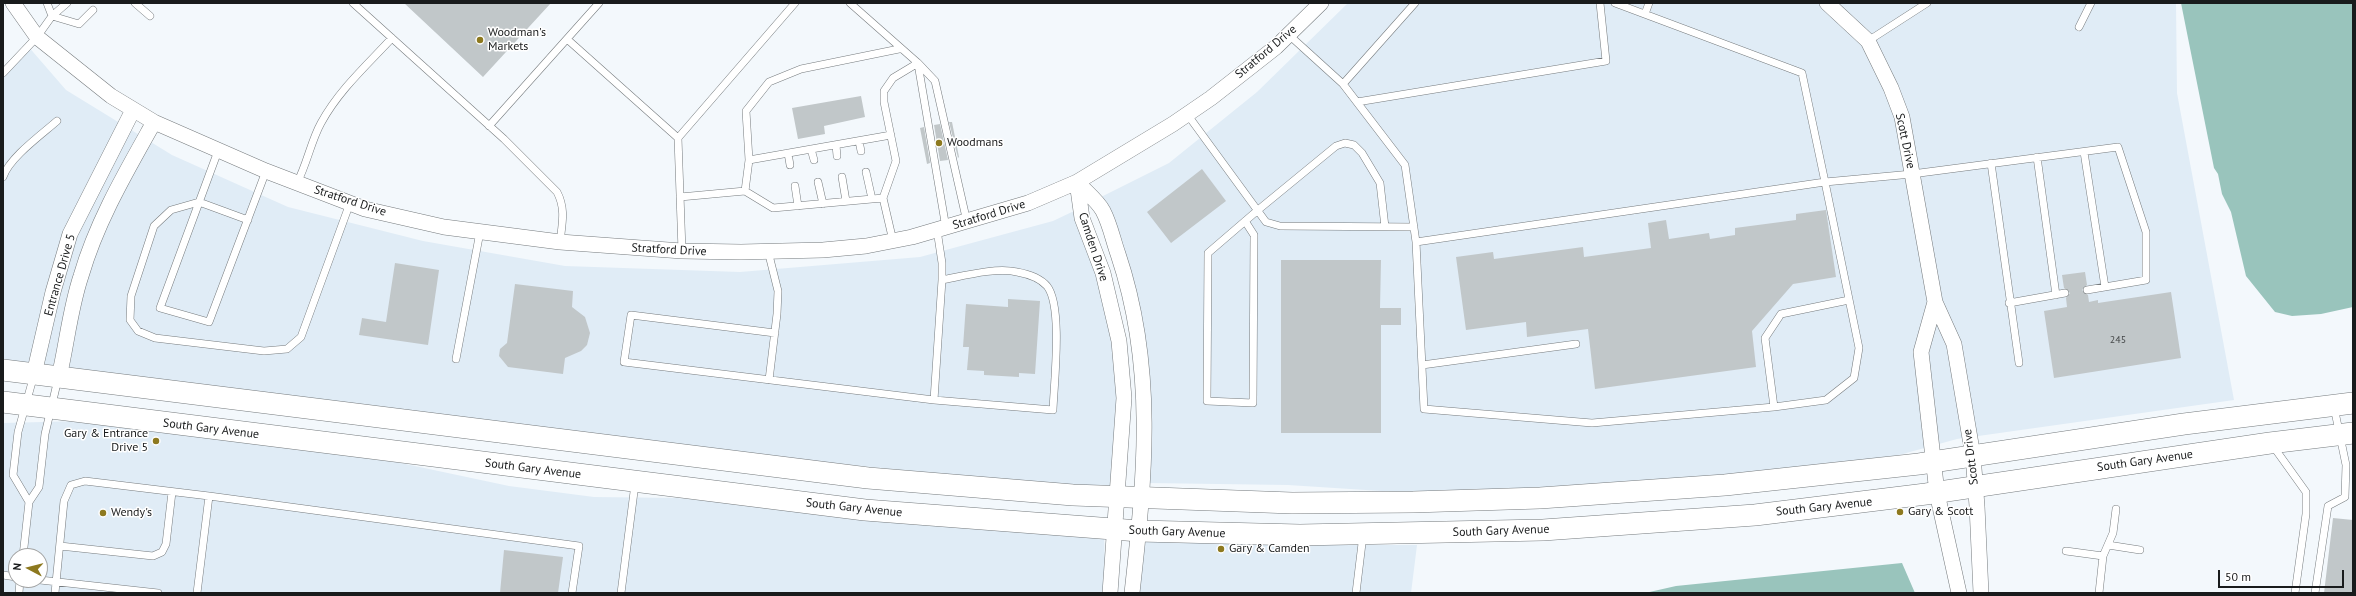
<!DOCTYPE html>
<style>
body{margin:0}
#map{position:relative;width:2356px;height:596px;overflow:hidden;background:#f3f8fc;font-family:"PT Sans",sans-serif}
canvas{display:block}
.frame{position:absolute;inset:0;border:4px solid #191b1c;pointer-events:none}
.north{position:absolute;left:8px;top:548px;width:40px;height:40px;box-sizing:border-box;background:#fff;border:1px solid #a3a4a4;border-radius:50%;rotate:277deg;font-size:11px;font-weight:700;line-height:16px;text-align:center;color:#191b1c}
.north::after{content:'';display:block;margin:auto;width:14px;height:18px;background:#8d791f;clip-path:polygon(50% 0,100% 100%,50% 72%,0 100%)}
.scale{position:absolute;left:2218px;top:570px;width:126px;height:18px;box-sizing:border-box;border:2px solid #191b1c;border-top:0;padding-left:5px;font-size:12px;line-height:14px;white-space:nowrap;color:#191b1c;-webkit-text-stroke:3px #fff;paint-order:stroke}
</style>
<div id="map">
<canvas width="2356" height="596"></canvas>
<div class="frame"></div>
<div class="north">N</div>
<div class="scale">50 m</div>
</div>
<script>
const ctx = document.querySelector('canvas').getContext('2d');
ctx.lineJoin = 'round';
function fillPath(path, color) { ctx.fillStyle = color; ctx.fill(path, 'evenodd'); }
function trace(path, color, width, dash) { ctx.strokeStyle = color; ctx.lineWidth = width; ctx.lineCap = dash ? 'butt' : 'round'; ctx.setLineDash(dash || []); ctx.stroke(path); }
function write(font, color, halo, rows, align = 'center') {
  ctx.font = font + ' "PT Sans",sans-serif'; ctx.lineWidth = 3; ctx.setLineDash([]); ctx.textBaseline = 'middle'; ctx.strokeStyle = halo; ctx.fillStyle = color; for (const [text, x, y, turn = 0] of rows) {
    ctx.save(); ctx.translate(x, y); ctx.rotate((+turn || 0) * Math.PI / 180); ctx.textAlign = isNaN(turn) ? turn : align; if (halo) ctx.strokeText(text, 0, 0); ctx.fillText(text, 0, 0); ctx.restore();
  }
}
fillPath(new Path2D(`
 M1348,3h828l1,90 57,307 -277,39 -58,16 -98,13 -97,9 -190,12 -102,4 -124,-8 -141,-2 3,-101 -51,-184 70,-35 88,-71z
 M27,45l39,45 106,65 116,52 135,34 142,25 175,6 180,-15 133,-36 21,-10 24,61 16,68 6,63 -8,85 -152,-12 -225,-23 -732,-93v-292z
 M82,421l314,41 113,24 85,11 83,1 427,39 2,56h-1103v-170zM16,556h24v24h-24z
 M1146,541l186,4h85l-6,48h-278z`), '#e0ecf6');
fillPath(new Path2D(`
 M2181,3h172v304l-32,7 -29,2 -17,-4 -29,-36 -15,-64 -9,-18 -4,-20 -4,-6z
 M1902,563l13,30h-270l31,-7z`), '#99c4bc');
fillPath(new Path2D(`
 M404,3h147l-68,74z
 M861,96l4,21 -41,9 1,8 -27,5 -6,-31z
 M949,122h3l7,35 -1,1z
 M940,124l8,36 -8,1 -6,-36z
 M924,127l6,36 -3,1 -7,-36z
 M1202,169l24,32 -55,42 -24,-31z
 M1826,210l10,67 -43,7 -41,47 4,36 -161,22 -7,-60 -61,8 -1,-15 -60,8 -10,-73 37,-5 1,7 89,-12 1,10 67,-9 -3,-25 18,-3 3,19 40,-6 1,6 25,-4v-7l61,-8v-6z
 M1281,260h100l-1,48h21v17h-20v108h-100z
 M395,263l44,7 -11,75 -69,-10 3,-17 24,4z
 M2085,272l2,13 -5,5 6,5 1,7 9,-2v3l73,-11 10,66 -127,20 -10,-67 23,-4 -1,-9 4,-5 -6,-5 -2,-13z
 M515,284l58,7 -1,16 13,10 5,16 -3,12 -6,6 -16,7 -2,16 -55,-7 -9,-11 1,-7 7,-6z
 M1008,299l32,2 -5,73 -16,-1v4l-35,-2v-4l-17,-1 2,-23h-6l3,-43 42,3z
 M2333,518l20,2v73h-29z
 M504,550l59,7 -5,36h-58z`), '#c1c7c9');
const service = new Path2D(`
 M47,3l5,13 27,8 14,-14
 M135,3l15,13
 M353,3l151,136 53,53c9,17 5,32 3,50
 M850,3l68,60 -25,15 -9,13v11l12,59 -13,37 10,43
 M1615,3l187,70 23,109 87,-8 206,-27 28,85v48l-59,10
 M1645,14l4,-11
 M2079,27l12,-24
 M1289,35l54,49 72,-81
 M567,39l111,99
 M1868,41l59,-38
 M918,63l17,18 32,141
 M918,64l28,164
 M3,73l34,-36 15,-21 15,-13
 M1343,84l62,81 11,77 8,167 168,14 182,-16 52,-7 28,-22 5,-30 -34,-166 -409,60
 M1357,102l249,-41 -6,-58
 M1187,114l79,108 14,4 134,1
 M489,126l110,-123
 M859,141l2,10
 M836,145l1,11
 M811,149l3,11
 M218,151l-58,157 49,14 57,-151
 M2084,152l21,135
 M788,153l2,12
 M2037,157l19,138
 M749,160l142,-25
 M1991,163l28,200
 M866,172l6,27
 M3,177c6,-19 38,-42 54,-56
 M842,177l4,24
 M818,182l5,22
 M297,183c10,-19 14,-42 24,-60 18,-33 46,-58 71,-85
 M795,186l3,20
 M745,191l4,-31 -3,-49 23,-29 32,-13 98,-20
 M680,197l65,-6 28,17 110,-10
 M248,220l-49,-18 -28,8 -17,16 -23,70 -1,24 8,11 17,7 109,13 23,-2 14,-12 49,-134
 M1245,221l9,14 -1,168 -46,-2 1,-148 50,-43 78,-64 9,-3 9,2 8,8 18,30 5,44
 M682,251l-4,-113 117,-135
 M768,251l10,40 -1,23 -8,66
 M2009,303l56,-10
 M775,333l-144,-18 -7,47 310,38 8,-120v-17l-5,-33
 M456,359l24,-127
 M1422,365l154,-21
 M934,400l119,10c1,-27 10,-104 -6,-124 -7,-8 -19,-12 -30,-14 -21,-5 -54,4 -75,8
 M1774,407l-9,-69 16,-24 68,-14
 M2273,446l33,46v22l-11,79
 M29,502l-16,-27 5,-43 16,-57
 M2108,545l32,5
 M60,546l93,10 9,-4 4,-8 6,-52
 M2066,551l37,5
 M23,556l6,-54 10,-15 6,-53 13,-55
 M3,575l13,2
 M40,580l118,13
 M19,593l1,-13
 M55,593l9,-92 7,-16 14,-4 124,15
 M197,593l12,-97 370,50 -7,47
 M621,593l14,-109
 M1356,593l7,-58
 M2099,593l4,-37 10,-23 3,-24
 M2315,593l13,-87 17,-9 1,-32 -12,-58`);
const minor = new Path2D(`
 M13,3l24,34 74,59 43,26 112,49 99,38 79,18 116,15 122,9 59,1 82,-2 43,-4 46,-9 116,-34 49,-21 96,-58 38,-26 65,-51 45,-44
 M1827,3l41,38 23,47 11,29 33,185 19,42 19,112 4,50 4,87
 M1077,182c8,9 21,19 26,29 7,13 10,29 15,43 38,113 27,223 14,339
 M1077,182l5,36 21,55 16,68 5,57 -14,195
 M1935,302l-14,50 16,141 22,100
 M34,374l19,-82 17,-58 63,-124
 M59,377c8,-34 11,-68 22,-101 16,-55 45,-104 73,-154`);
const secondary = new Path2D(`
 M3,370l865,108 205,17 219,8 121,-1 127,-4 185,-13 194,-21 265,-40 169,-21
 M3,402l862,108 274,21 161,4 243,-5 212,-15 171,-21 344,-51 83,-10`);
trace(service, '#767b7e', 8);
trace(minor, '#767b7e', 16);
trace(secondary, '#767b7e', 22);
trace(service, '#fff', 7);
trace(minor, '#fff', 15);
trace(secondary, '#fff', 21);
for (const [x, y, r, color] of [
 [480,40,4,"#8d791f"],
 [939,143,4,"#8d791f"],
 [156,441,4,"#8d791f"],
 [1900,512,4,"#8d791f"],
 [103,513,4,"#8d791f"],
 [1221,549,4,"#8d791f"]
]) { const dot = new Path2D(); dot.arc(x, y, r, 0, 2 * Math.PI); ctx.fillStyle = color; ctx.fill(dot); trace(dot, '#fff', 1.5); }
write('10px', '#434647', null, [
 ["245",2118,340]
]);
write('12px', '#191b1c', '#fff', [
 ["Woodman's",488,33],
 ["Markets",488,47],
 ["Woodmans",947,143],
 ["Gary & Entrance",148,434,"right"],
 ["Drive 5",148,448,"right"],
 ["Gary & Scott",1908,512],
 ["Wendy's",111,513],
 ["Gary & Camden",1229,549]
], 'left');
write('12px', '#191b1c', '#fff', [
 ["Stratford Drive",1266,52,-40],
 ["Scott Drive",1905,141,78],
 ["Stratford Drive",350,201,18],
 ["Stratford Drive",989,215,-17],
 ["Camden Drive",1093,247,72],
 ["Stratford Drive",669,250,3],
 ["Entrance Drive 5",60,275,-74],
 ["South Gary Avenue",211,429,7],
 ["Scott Drive",1971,457,-97],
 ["South Gary Avenue",2145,461,-8],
 ["South Gary Avenue",533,469,7],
 ["South Gary Avenue",1824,507,-6],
 ["South Gary Avenue",854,508,6],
 ["South Gary Avenue",1501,531,-2],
 ["South Gary Avenue",1177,532,2]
]);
</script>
